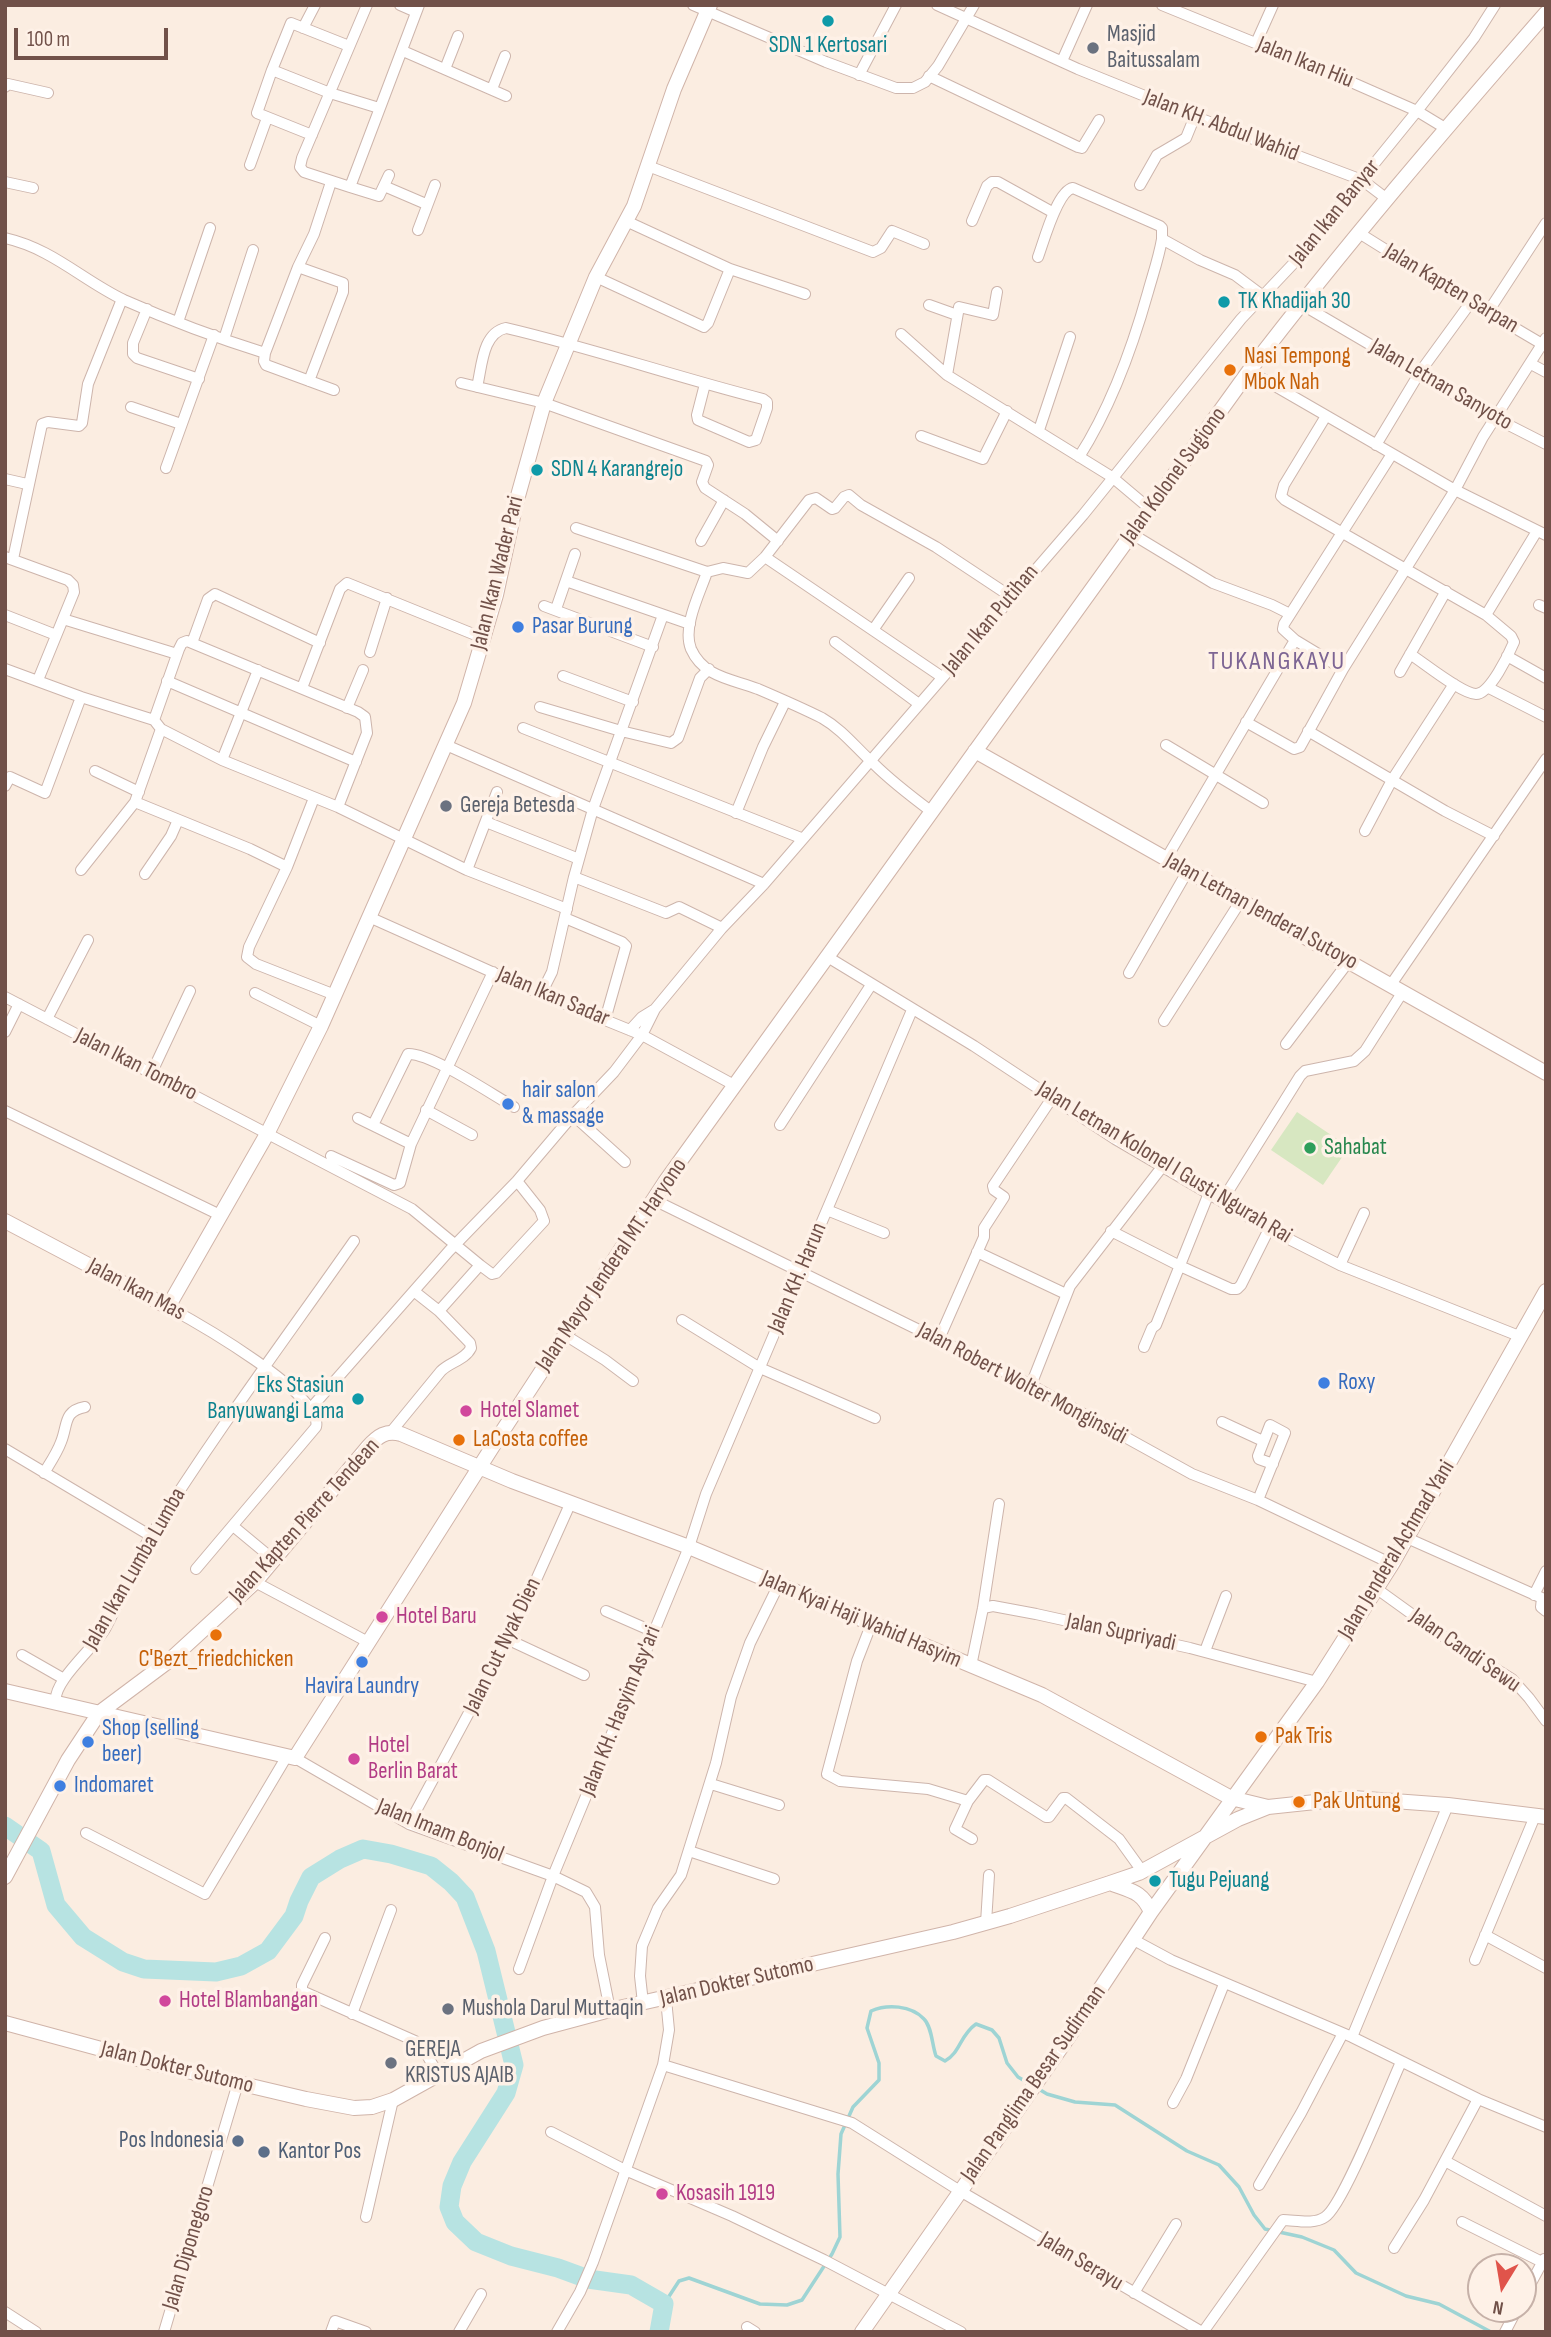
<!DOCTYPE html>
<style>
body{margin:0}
#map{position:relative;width:1551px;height:2337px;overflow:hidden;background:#fbede1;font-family:"Sofia Sans Condensed",sans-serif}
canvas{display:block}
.frame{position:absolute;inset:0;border:7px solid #715149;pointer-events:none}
.north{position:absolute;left:1467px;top:2253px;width:70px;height:70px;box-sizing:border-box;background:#fef1e7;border:2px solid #c6b1a8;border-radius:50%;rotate:191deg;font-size:19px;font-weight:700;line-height:28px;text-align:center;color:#715149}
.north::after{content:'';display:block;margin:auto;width:24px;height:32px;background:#e0544b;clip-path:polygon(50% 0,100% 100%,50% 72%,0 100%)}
.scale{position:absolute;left:14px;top:28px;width:154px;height:32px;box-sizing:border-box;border:4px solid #715149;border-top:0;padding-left:9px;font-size:21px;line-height:24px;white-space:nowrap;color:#715149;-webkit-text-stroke:5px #fef1e7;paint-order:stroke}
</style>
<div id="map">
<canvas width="1551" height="2337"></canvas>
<div class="frame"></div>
<div class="north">N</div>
<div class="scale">100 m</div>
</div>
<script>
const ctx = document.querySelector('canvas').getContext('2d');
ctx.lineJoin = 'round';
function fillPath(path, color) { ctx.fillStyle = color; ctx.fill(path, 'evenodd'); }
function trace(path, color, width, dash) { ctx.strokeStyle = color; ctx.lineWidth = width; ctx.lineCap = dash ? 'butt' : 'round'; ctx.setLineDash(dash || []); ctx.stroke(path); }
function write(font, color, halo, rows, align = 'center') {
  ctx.font = font + ' "Sofia Sans Condensed",sans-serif'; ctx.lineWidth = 7; ctx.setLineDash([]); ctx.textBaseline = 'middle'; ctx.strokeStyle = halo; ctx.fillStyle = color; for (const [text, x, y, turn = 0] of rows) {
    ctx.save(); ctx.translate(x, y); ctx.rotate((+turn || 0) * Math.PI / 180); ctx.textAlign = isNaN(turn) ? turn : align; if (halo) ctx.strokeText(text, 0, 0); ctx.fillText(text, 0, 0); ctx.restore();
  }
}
fillPath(new Path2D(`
 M1297,1112l52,35 -26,38 -52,-35z`), '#d7e7c1');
trace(new Path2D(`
 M1037,2088l10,6 28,8 40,3 72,46 32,14 20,22 15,28 11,14 37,8 32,13 22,23 50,23 33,8 52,28
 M664,2304l15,-23 10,-3 71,26 27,1 15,-5 30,-46 8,-17 -2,-63 3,-40 12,-27 26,-27v-17l-12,-35 4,-17c16,-7 40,-6 53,8 8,8 8,26 12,37l9,5c15,-8 15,-26 31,-37l16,6 7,8 8,25 11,14 12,7`), '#9ed4d4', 3.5);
trace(new Path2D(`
 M5,1826l36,25 15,54 27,32 40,25 21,7 72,3 25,-6 27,-15 26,-35 5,-15 12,-24 29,-18 23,-10 28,5 40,12 20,16 14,15 21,54 28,114 -8,28 -44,69 -10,24 -3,21 6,15 21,20 35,14 47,12 30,11 43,6 33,19 -5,28`), '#b7e3e2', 19);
const street = new Path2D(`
 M367,5l-65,153 -2,9 4,5 46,15 69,-182
 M400,5l16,7
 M693,5l133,57 70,26h17l12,-6 13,-16 36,-61
 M937,5l141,64 146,59 138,52 25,19
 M1162,5l189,77 66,29 28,17
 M303,28l12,-23
 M1256,43l17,-38
 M349,46l-58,-23 -19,47 58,23 49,15
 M403,51l103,45
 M1062,61l25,-56
 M445,69l13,-33
 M272,70l-15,43 55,22
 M859,75l37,-70
 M929,76l149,71 4,1 17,-28
 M5,87l3,-3 40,9
 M492,89l13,-33
 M250,165l17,-47
 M648,166l225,86 8,-4 11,-17 32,13
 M5,182l28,6
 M1140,185l17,-30 29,-17 9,-22
 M384,186l42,18
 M350,187l29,9 10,-21
 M626,221l104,48 75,25
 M972,221l15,-35 5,-4h6l56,31
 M418,230l17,-45
 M1359,233l88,55 95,56
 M5,238c48,11 77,42 119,62 45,20 93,38 141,53l33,-86 16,-33 17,-52
 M1038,257c6,-16 19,-66 35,-69l87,38 2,2v11l38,21 35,15 28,21
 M298,267l45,16v9l-34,89
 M596,277l108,50 4,-4 22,-54
 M997,292l-4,23 -34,-8 -12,68 165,102 38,32
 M1301,304l194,114 51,26
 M929,305l28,10
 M147,309l-14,34v11l4,4 62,21
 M1488,312l58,-89
 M178,322l32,-94
 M901,334l46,41
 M224,339l29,-89
 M265,353l-1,8 2,4 68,25
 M1531,364l15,8
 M1249,371l206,119 91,45
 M461,383l83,20 162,58 2,4 -6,17 3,6 40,26 33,27
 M477,387c5,-20 5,-54 29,-59 86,20 170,49 257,71l4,3v6l-11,32 -7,2 -51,-22 -1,-5 8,-31
 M131,407l50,17
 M1326,416l-42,69 -3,11 4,4 201,115 51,-84
 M1039,430l31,-93
 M921,436l62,23 24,-48
 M1376,445l44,-73 51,-70
 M1079,457c32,-50 53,-108 69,-165 5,-18 11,-35 14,-53
 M166,468l48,-133
 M5,479l22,5
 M576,528l131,44 16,-4 25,5 17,-16 44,-57 7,-2 16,11 3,-1 9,-11 5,-2 12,10 75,42 74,49
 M1132,534l81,49 59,22 18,9
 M701,541l23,-41
 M5,557l63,23 5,5 1,7 -36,88
 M765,557l177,120
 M13,559l29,-135 6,-2 31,4 3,-3 6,-39 34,-85
 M707,572c-7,21 -25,55 -16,77 13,29 42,30 67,40 21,9 44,19 64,29 21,12 34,30 52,46 18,18 38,33 58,48
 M566,581l124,43
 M1539,605l7,3
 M544,606l109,41
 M556,609l19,-55
 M5,615l51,20
 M63,619l114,35
 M873,630l36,-52
 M835,642l84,62
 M192,643l16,-44 7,-5 105,49
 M370,652l17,-54
 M1410,654c14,9 52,40 66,40 14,0 33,-40 38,-52l-3,-6 -25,-21
 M1507,656l39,22
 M5,669l76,28 73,23 7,9 61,31 116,47 129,63 100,39
 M1343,669l-48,-29 -12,-11 1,-5 108,-170
 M1400,672l46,-81
 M563,676l70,26
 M167,681l189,81
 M302,688l38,-99 7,-6 136,55
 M1489,688l57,29
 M540,707l81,24 50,12 7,-5 22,-60 9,-9
 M347,708l16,-38
 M154,720l25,-71 3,-6 5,-2 171,71 7,5 2,16 -29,74
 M1246,722l48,27 6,-2 43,-78 112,-179 28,-53 63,-99
 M523,728l278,110
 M1308,731l137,80 49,25
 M446,745l318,139
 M1166,745l97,58
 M222,760l36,-90
 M95,771l44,21
 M5,786l5,-9 35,16 36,-96
 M314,798l-27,69 -38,80 -2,10 9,7 79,31
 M135,802l115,47 37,18
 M736,813l27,-66 22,-45
 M486,822l93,37
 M1365,831l27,-51 62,-96
 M1166,859l129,-219
 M81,870l54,-68 26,-73
 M467,870l30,-78
 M145,874l26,-38 7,-16
 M574,877l92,36 13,-6 43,21
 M369,917l172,77 101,41 92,50
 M565,918l57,24 4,4 -21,74
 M826,956l148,90 141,93 154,90 71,36 179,71
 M1129,973l58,-101
 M1390,986l156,-227
 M255,993l66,33
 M541,994l11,-22 22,-95 19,-68 70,-194
 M5,997l407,212 68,56 -41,46
 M47,1019l41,-79
 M1164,1021l76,-119
 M630,1030l12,-13 13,-8 67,-81 42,-44 319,-369 158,-196 51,-54 125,-154 57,-73 21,-33
 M5,1032l14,-28
 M1286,1044l63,-83
 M152,1072l38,-81
 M426,1110l46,25
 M5,1111l215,104
 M573,1115l52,47
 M358,1118l53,26
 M373,1125l35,-71c23,-1 83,40 106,53
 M780,1125l91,-140
 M331,1156l63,29 6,-2 11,-39 82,-172
 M654,1200l377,185 161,89 66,26 134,64
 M1222,1201l78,-125 5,-5 49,-10 11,-10 37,-58
 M827,1210l57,23
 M1111,1231l69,35 51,23h6l4,-4 28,-56
 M977,1252l89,42
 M480,1265l12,9 4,-1 48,-52 -4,-11 -23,-29
 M1340,1265l24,-52
 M168,1307c26,14 157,88 148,120l-120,142
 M682,1320l78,48 115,50
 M565,1335l40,25 28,21
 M939,1339l45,-102v-9l20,-31 -10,-7 -1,-4 59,-88
 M1144,1347l8,-19 4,-3 53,-132
 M1031,1385l39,-99 92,-119
 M311,1408l138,-157 68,-70 56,-66 41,-43 28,-37 13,-26
 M1222,1422l41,19
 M391,1432l50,-61c9,-9 24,-11 30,-23l-1,-5 -31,-32 -24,-19
 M5,1449l146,87
 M44,1473c6,-10 13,-20 17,-31 7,-17 2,-31 24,-35
 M1258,1500l27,-67 -15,-8 -12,31 1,3 14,5
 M233,1526l41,34
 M1407,1538l135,60 -1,9 5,4
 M255,1582l113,60
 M1377,1589l61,44 74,46 17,19 17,23
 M1534,1595l12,-24
 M983,1608l10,-2 43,8 154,34 127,34
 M606,1611l48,21
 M871,1625l-14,36 -30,113 13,7 88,8 40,12 -13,28 17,10
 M509,1640l75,35
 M1205,1651l21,-55
 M22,1655l42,24
 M971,1666l12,-58 16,-104
 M56,1702c-4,-20 38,-54 49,-73 17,-31 28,-65 47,-95 63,-101 134,-196 202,-293
 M295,1758l114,66 144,52 33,16 9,15 4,48 11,55
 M711,1784l68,21
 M968,1801l16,-21h4l58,37h3l14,-19h3l53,41 23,32
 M409,1824l105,-195 57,-127
 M86,1833l119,61 82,-138
 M689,1851l85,28
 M986,1923l3,-48
 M1485,1935l61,33
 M325,1938l-23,47v6l113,50 9,9 14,24
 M1132,1939l39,21 181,77 126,62 68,28
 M1475,1960l60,-144
 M519,1969l34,-93 136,-329 17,-53 206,-484
 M643,2003l-3,-27 2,-30 16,-38 23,-33 35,-112 15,-66 19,-54 28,-57
 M352,2014l39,-104
 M1352,2037l96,-232
 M663,2065l189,58 108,68 242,141
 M1173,2103l13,-24 38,-95
 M551,2132l74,38 107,46 92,44 137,72
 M1445,2161l101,55
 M1259,2185l42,-72 41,-78
 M366,2217l27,-117
 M1462,2222l80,40
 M1394,2248l30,-48 54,-101
 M1134,2293l42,-69
 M1523,2298l21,-39
 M5,2312l31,20
 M747,2327l8,5
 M164,2332l74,-249
 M331,2332l4,-11 31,11
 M459,2332l22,-38
 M557,2332l23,-40 13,-30 70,-197 6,-35 -3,-31
 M1203,2332l80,-112c12,0 31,5 42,-3 18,-11 64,-129 76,-155
 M1505,2332l12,-23`);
const secondary = new Path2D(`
 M975,751l571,322
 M5,1221l163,86 99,-173 54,-108 143,-323 32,-108 20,-92 28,-100 52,-126 38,-71 40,-117 36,-84
 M5,1691l290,67 203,-320 167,-256 584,-811c94,-123 195,-241 297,-358
 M5,1877l63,-117 31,-47 71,-53 85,-78 113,-135c10,-11 18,-17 33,-13l111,47 177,66 353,148 189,103 37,9 85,-9 95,7 98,12
 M1110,1883c21,8 32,8 41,29
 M5,2023l148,40 153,36 48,9 18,-1 21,-7 88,-49 62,-23 67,-18 343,-78 57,-16 100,-33 29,-10 99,-54 30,-12
 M862,2332l205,-293 84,-127 166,-230 75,-118 154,-273`);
trace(street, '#cdb5ac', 12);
trace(secondary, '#d0b4a9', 16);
trace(street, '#fff', 10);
trace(secondary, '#fff', 14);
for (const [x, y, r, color] of [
 [828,21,7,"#0f9aa8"],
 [1093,48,7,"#6b7280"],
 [1224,302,7,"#0f9aa8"],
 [1230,370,7,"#e8710a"],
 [537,470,7,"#0f9aa8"],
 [518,627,7,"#3f7fe0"],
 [446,806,7,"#6b7280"],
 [508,1104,7,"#3f7fe0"],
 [1310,1148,7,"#2e9e5b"],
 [1324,1383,7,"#3f7fe0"],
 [358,1399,7,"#0f9aa8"],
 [466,1411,7,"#d1479c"],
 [459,1440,7,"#e8710a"],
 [382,1617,7,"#d1479c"],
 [216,1635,7,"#e8710a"],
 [362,1662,7,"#3f7fe0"],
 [1261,1737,7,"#e8710a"],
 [88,1742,7,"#3f7fe0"],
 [354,1759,7,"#d1479c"],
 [60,1786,7,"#3f7fe0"],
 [1299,1802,7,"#e8710a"],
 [1155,1881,7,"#0f9aa8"],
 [165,2001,7,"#d1479c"],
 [448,2009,7,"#6b7280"],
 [391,2063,7,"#6b7280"],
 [238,2141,7,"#5c6f8a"],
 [264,2152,7,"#5c6f8a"],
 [662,2194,7,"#d1479c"]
]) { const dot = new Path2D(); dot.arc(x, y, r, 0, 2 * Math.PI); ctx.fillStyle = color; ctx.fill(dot); trace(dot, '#fef1e7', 2.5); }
write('23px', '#5b616d', '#fef1e7', [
 ["Masjid",1107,35],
 ["Baitussalam",1107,61],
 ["Gereja Betesda",460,806],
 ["Mushola Darul Muttaqin",462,2009],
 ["GEREJA",405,2050],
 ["KRISTUS AJAIB",405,2076]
], 'left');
write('23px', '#0d838f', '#fef1e7', [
 ["SDN 1 Kertosari",828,46,"center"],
 ["TK Khadijah 30",1238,302],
 ["SDN 4 Karangrejo",551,470],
 ["Eks Stasiun",344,1386,"right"],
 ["Banyuwangi Lama",344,1412,"right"],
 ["Tugu Pejuang",1169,1881]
], 'left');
write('23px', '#715149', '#fef1e7', [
 ["Jalan Ikan Hiu",1305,63,22],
 ["Jalan KH. Abdul Wahid",1221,126,21],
 ["Jalan Ikan Banyar",1335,213,-51],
 ["Jalan Kapten Sarpan",1451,289,31],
 ["Jalan Letnan Sanyoto",1441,385,30],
 ["Jalan Kolonel Sugiono",1174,476,-54],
 ["Jalan Ikan Wader Pari",498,573,-76],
 ["Jalan Ikan Putihan",991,620,-50],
 ["Jalan Letnan Jenderal Sutoyo",1261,912,29],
 ["Jalan Ikan Sadar",553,997,23],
 ["Jalan Ikan Tombro",136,1065,27],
 ["Jalan Letnan Kolonel I Gusti Ngurah Rai",1164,1163,31],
 ["Jalan Mayor Jenderal MT. Haryono",612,1265,-56],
 ["Jalan KH. Harun",798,1278,-67],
 ["Jalan Ikan Mas",136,1290,28],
 ["Jalan Robert Wolter Monginsidi",1022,1384,28],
 ["Jalan Kapten Pierre Tendean",305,1521,-48],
 ["Jalan Jenderal Achmad Yani",1397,1550,-59],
 ["Jalan Ikan Lumba Lumba",135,1569,-60],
 ["Jalan Kyai Haji Wahid Hasyim",861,1620,23],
 ["Jalan Supriyadi",1121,1633,12],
 ["Jalan Cut Nyak Dien",503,1646,-64],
 ["Jalan Candi Sewu",1465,1651,35],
 ["Jalan KH. Hasyim Asy'ari",621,1711,-68],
 ["Jalan Imam Bonjol",440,1831,22],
 ["Jalan Dokter Sutomo",737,1982,-13],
 ["Jalan Dokter Sutomo",177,2068,14],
 ["Jalan Panglima Besar Sudirman",1034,2084,-55],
 ["Jalan Diponegoro",189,2248,-73],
 ["Jalan Serayu",1081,2262,31]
]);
write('23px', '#c56008', '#fef1e7', [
 ["Nasi Tempong",1244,357],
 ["Mbok Nah",1244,383],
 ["LaCosta coffee",473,1440],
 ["C'Bezt_friedchicken",216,1660,"center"],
 ["Pak Tris",1275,1737],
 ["Pak Untung",1313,1802]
], 'left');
write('23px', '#366cbe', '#fef1e7', [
 ["Pasar Burung",532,627],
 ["hair salon",522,1091],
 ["& massage",522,1117],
 ["Roxy",1338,1383],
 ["Havira Laundry",362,1687,"center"],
 ["Shop (selling",102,1729],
 ["beer)",102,1755],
 ["Indomaret",74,1786]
], 'left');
write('23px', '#27864d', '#fef1e7', [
 ["Sahabat",1324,1148]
], 'left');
write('23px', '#b23c85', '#fef1e7', [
 ["Hotel Slamet",480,1411],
 ["Hotel Baru",396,1617],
 ["Hotel",368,1746],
 ["Berlin Barat",368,1772],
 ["Hotel Blambangan",179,2001],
 ["Kosasih 1919",676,2194]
], 'left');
write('23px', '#4e5e75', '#fef1e7', [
 ["Pos Indonesia",224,2141],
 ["Kantor Pos",278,2152,"left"]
], 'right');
ctx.letterSpacing = '2px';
write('26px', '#7d6594', '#fef1e7', [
 ["TUKANGKAYU",1277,662]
]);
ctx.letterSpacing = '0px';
</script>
